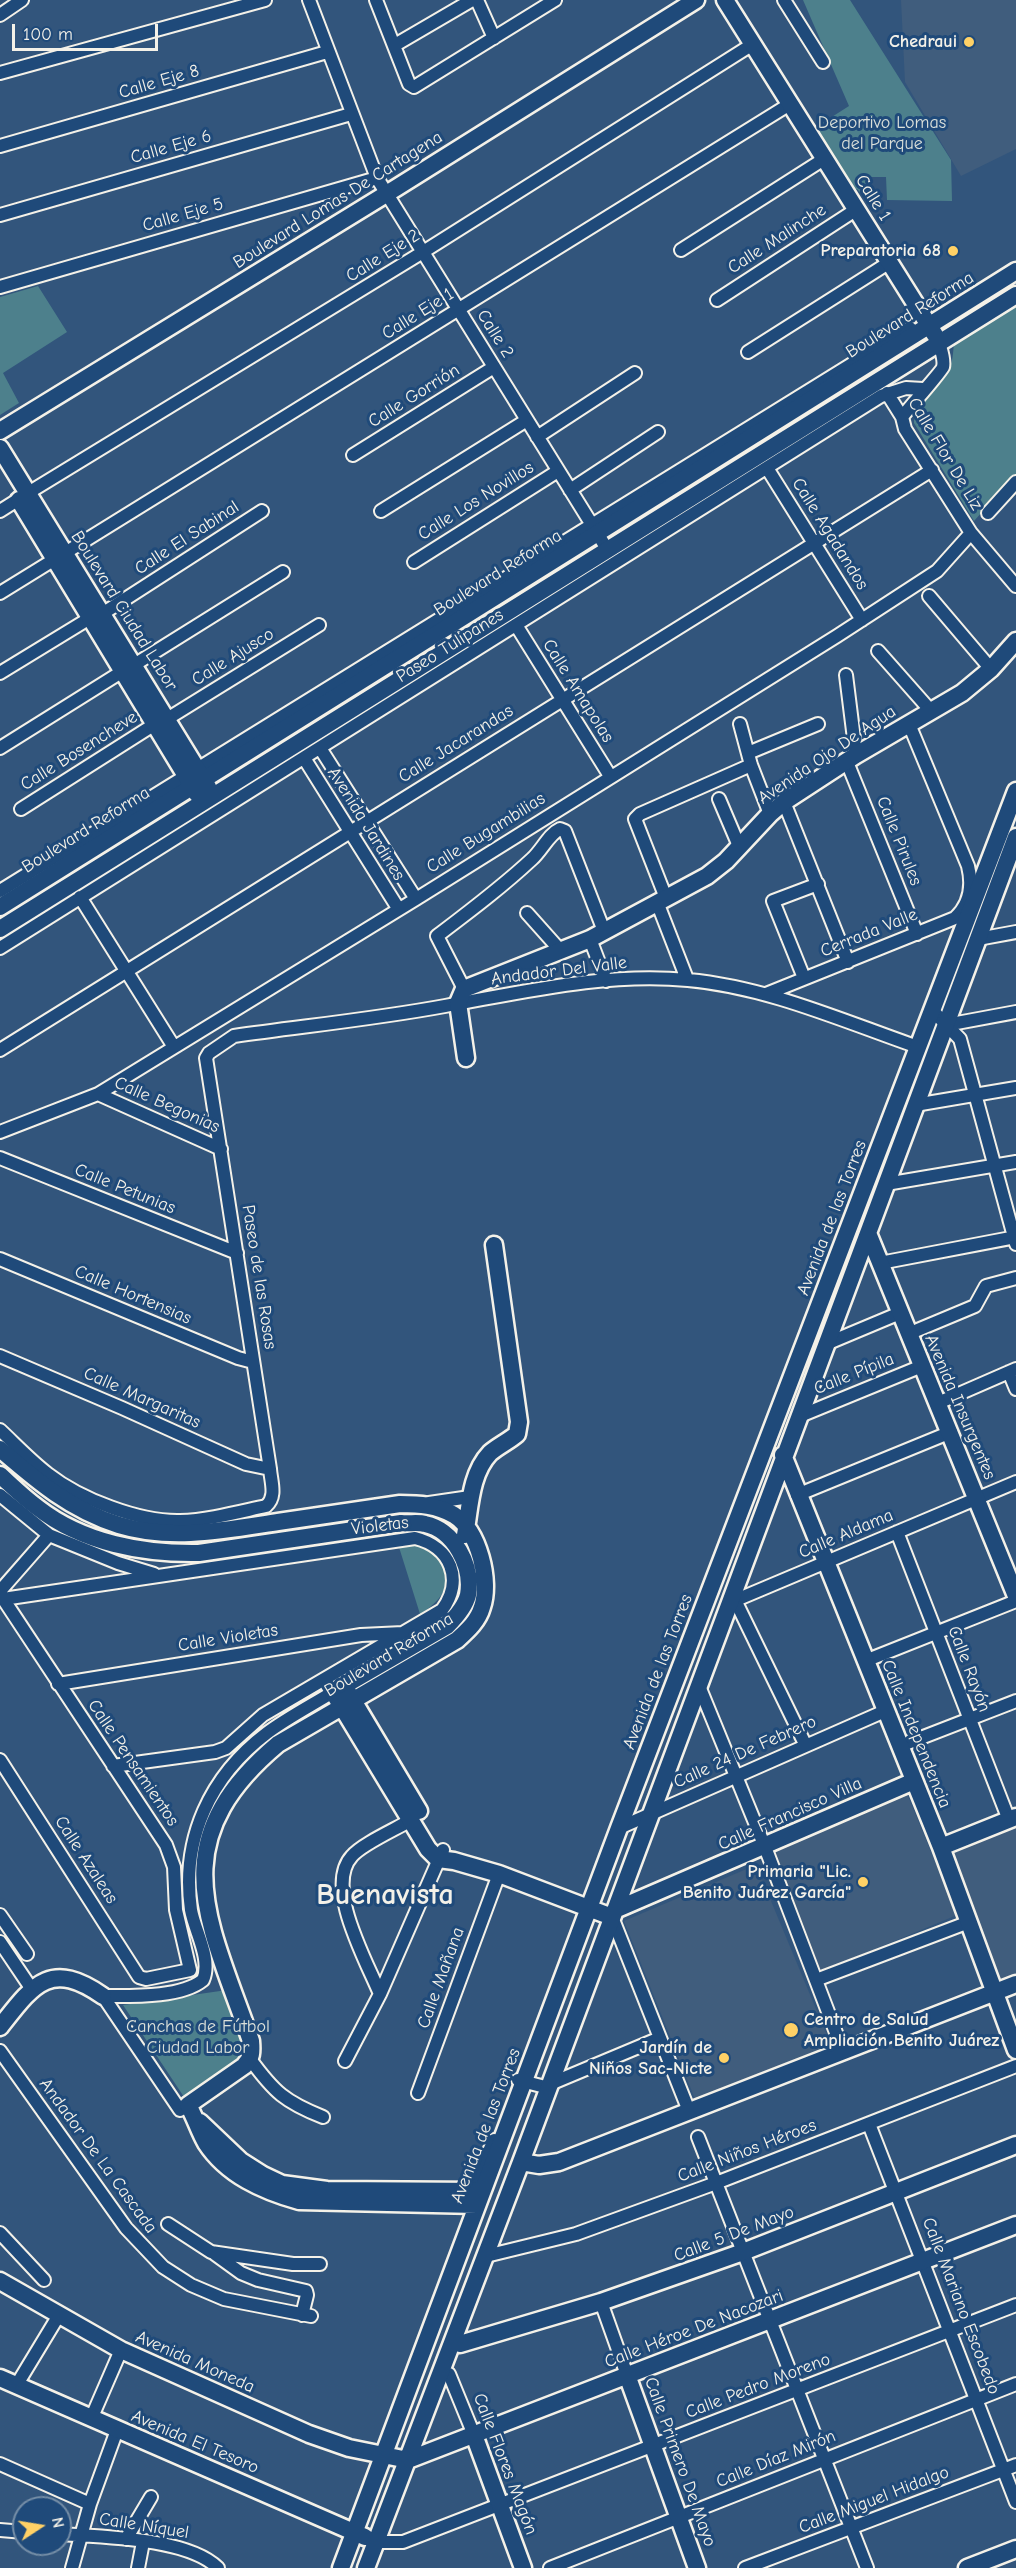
<!DOCTYPE html>
<meta charset="utf-8">
<style>
body{margin:0}
#map{position:relative;width:1016px;height:2568px;overflow:hidden;background:#32557c;font-family:"Comic Neue",sans-serif}
canvas{display:block}
.north{position:absolute;left:12px;top:2496px;width:60px;height:60px;box-sizing:border-box;background:#1f4a7a;border:2px solid #748da6;border-radius:50%;rotate:78deg;font-size:16px;font-weight:700;line-height:24px;text-align:center;color:#f4f1e8}
.north::after{content:'';display:block;margin:auto;width:21px;height:27px;background:#ffd166;clip-path:polygon(50% 0,100% 100%,50% 72%,0 100%)}
.scale{position:absolute;left:12px;top:24px;width:146px;height:27px;box-sizing:border-box;border:3px solid #f4f1e8;border-top:0;padding-left:8px;font-size:18px;line-height:21px;white-space:nowrap;color:#f4f1e8;-webkit-text-stroke:4px #1f4a7a;paint-order:stroke}
</style>
<div id="map">
<canvas width="1016" height="2568"></canvas>
<div class="north">N</div>
<div class="scale">100 m</div>
</div>
<script>
const ctx = document.querySelector('canvas').getContext('2d');
ctx.lineJoin = 'round';
function fillPath(path, color) { ctx.fillStyle = color; ctx.fill(path, 'evenodd'); }
function trace(path, color, width, dash) { ctx.strokeStyle = color; ctx.lineWidth = width; ctx.lineCap = dash ? 'butt' : 'round'; ctx.setLineDash(dash || []); ctx.stroke(path); }
function write(font, color, halo, rows, align = 'center') {
  ctx.font = font + ' "Comic Neue",sans-serif'; ctx.lineWidth = 6; ctx.setLineDash([]); ctx.textBaseline = 'middle'; ctx.strokeStyle = halo; ctx.fillStyle = color; for (const [text, x, y, turn = 0] of rows) {
    ctx.save(); ctx.translate(x, y); ctx.rotate((+turn || 0) * Math.PI / 180); ctx.textAlign = isNaN(turn) ? turn : align; if (halo) ctx.strokeText(text, 0, 0); ctx.fillText(text, 0, 0); ctx.restore();
  }
}
fillPath(new Path2D(`
 M901,0h115v149l-55,27 -56,-94z
 M906,1791l51,124 -137,57 -51,-124z
 M1016,1822v151l-16,6 -52,-129z
 M756,1865l75,180 -136,54 -71,-178z`), '#405d7d');
fillPath(new Path2D(`
 M803,0h47l101,160 1,41 -65,-1 -1,-23h-17l-1,14 -8,1 -3,-3 -4,3 -40,-63 36,-23z
 M38,286l29,46 -64,41 16,30 -19,12v-118z
 M1016,303v171l-42,47 -60,-98c-1,-26 25,-31 34,-51 5,-10 5,-19 6,-29z
 M416,1542c6,3 16,6 21,12 20,24 7,46 -17,60l-22,-70z
 M227,1990c8,22 26,52 10,73l-53,34 -61,-92z`), '#4d808c');
const street = new Path2D(`
 M309,0l68,178 230,371
 M376,0l33,84 5,3 141,-87
 M477,0l17,38
 M784,0l39,62
 M0,15l22,-15
 M395,45l77,-45
 M0,73l265,-73
 M0,146l327,-94
 M0,215l351,-101
 M681,250l143,-91
 M0,287l377,-109
 M717,300l140,-91
 M748,352l142,-90
 M887,393l15,24 3,12 66,104 45,53
 M902,417c6,-8 40,-46 41,-50 2,-7 -2,-17 -4,-24
 M537,437l98,-64
 M353,455l141,-88
 M767,468l95,152
 M570,490l88,-58
 M28,493l395,-241 330,-208
 M0,511l19,-12
 M381,511l146,-91
 M988,513l28,-31
 M65,553l725,-449
 M414,562l144,-91
 M0,593l55,-34
 M929,596l62,73
 M102,614l160,-103
 M516,625l94,151
 M878,651l53,60
 M134,665l149,-93
 M0,673l90,-55
 M846,675l10,80
 M167,719l152,-94
 M740,724l11,41 19,49
 M0,748l123,-77
 M320,748l96,151
 M748,753l70,-29
 M304,758l94,150
 M847,762l70,172
 M719,799l20,47
 M784,802l64,160
 M21,809l134,-85
 M0,891l910,-563
 M80,897l94,150
 M666,898l-31,-79 5,-5 111,-49
 M657,902l30,77
 M527,913l33,37
 M590,939l16,42
 M978,939l38,-7
 M0,948l881,-552 25,-8 17,1
 M804,978l-31,-77 45,-17
 M464,989l-27,-53c33,-25 65,-49 95,-77 10,-9 17,-25 28,-30l5,2 39,100
 M766,994l189,-76c15,-14 18,-32 13,-52l-59,-142
 M932,1010l28,29 56,205
 M946,1025l70,-13
 M0,1050l932,-580
 M98,1094l123,55
 M915,1105l101,-17
 M0,1132l98,-38 318,-195 421,-263 100,-65 34,-38
 M0,1158l237,95
 M886,1184l130,-22
 M0,1259l238,99 15,4
 M880,1263l136,-26
 M908,1334l67,-28 11,-20 30,-8
 M826,1344l74,-31
 M0,1356l122,52 124,56 24,5
 M1009,1372l7,17
 M938,1403l78,-34
 M800,1416l122,-50
 M0,1430c16,15 31,31 48,44 32,25 91,48 132,47 29,-1 58,-9 86,-15 11,-9 5,-24 4,-37l-64,-411 3,-5 25,-17c70,-10 141,-17 211,-30 79,-14 162,-34 243,-26 79,7 155,41 230,67
 M0,1495l49,40 69,28 36,11
 M797,1495l154,-63
 M429,1503l41,-6
 M897,1532l112,288
 M0,1591l49,-56
 M0,1594l166,251 8,22 2,43 14,60 -44,9 -7,-2 -139,-217
 M3,1599l412,-61c36,9 49,42 27,72l-179,105 -37,33 -11,4 -102,14
 M735,1600l70,144
 M729,1603l287,-121
 M865,1661l151,-60
 M58,1684l303,-49 42,-2
 M699,1686l66,161 78,204
 M900,1746l116,-45
 M619,1828l266,-117
 M0,1915l27,39
 M612,1917l77,194
 M0,1942l31,46
 M816,1980l153,-58
 M380,1994c-14,-34 -56,-108 -28,-138 10,-12 44,-27 59,-36
 M103,1996c28,0 78,2 100,-16 9,-21 -8,-48 -12,-70 -10,-71 19,-134 76,-177 20,-15 45,-28 66,-41
 M103,1996l77,114 8,-5
 M0,2051l126,177 37,39 28,18 33,14 87,17
 M250,2059c24,33 35,43 73,58
 M345,2061l35,-67 63,-144
 M518,2080l31,8
 M550,2084l110,-46
 M418,2093l81,-219
 M869,2124l147,378
 M698,2137l169,431
 M484,2188l-8,-4v-4l18,-40
 M168,2224l43,28 82,12h27
 M0,2233l44,47
 M212,2252l29,21 17,7 48,11 1,4 -5,20
 M486,2256l90,-22 140,-51 300,-117
 M601,2302l26,73
 M449,2374l25,61
 M16,2386l43,-71
 M91,2419l30,-69
 M0,2464l90,40
 M0,2530l24,2
 M60,2534c42,3 128,4 158,34
 M126,2539l25,-42
 M376,2542h27l613,-237
 M72,2568l18,-64 27,-74
 M138,2568l5,-26
 M550,2568l466,-184
 M745,2568l271,-103`);
const secondary = new Path2D(`
 M725,0l210,335
 M0,431l396,-243 300,-188
 M0,448l208,339
 M19,500l178,294
 M0,907l1016,-636
 M0,929l1016,-634
 M466,1058l-8,-55 6,-14 126,-50 117,-63 19,-15 44,-47 14,-12 72,-47 106,-62 29,-24 25,-28
 M868,1233l148,363
 M0,1449c37,32 71,61 119,76 52,16 106,5 159,-3 41,-6 81,-12 122,-18 19,0 37,1 54,11 25,16 37,66 28,92 -4,14 -14,23 -25,33l-179,104c-117,98 -70,175 -27,297 1,11 1,17 -7,25l-56,39c7,12 11,26 18,38 21,32 57,48 93,58l178,4
 M783,1455l158,392 75,203
 M0,1475c12,11 24,23 38,33 45,35 105,46 161,45l202,-30c8,1 17,-1 24,1 29,6 48,42 43,71 -3,12 -12,22 -21,31l-114,66 95,157 10,10 16,2 45,13 113,43
 M465,1535c5,-27 5,-61 25,-82 8,-7 19,-12 27,-19l2,-12 -25,-177
 M348,1692l71,119
 M941,1847l75,-30
 M615,1910l299,-129
 M0,2027c33,-42 50,-68 103,-31
 M200,2122l41,39 22,14 19,9 45,6 155,1
 M521,2162l18,3 20,-3 457,-178
 M0,2281l121,69 188,84 40,14 59,12 608,-235
 M460,2344l141,-42 142,-50 273,-107
 M627,2375l70,193
 M0,2378l365,159
 M474,2435l49,133
 M341,2568l278,-740 397,-1037
 M366,2568l155,-406 495,-1325
 M967,2568l49,-19`);
trace(street, '#f4f1e8', 16);
trace(secondary, '#f4f1e8', 21);
trace(street, '#1f4a7a', 12);
trace(secondary, '#1f4a7a', 16);
for (const [x, y, r, color] of [
 [969,42,6,"#ffd166"],
 [953,251,6,"#ffd166"],
 [863,1882,6,"#ffd166"],
 [791,2030,8,"#ffd166"],
 [724,2058,6,"#ffd166"]
]) { const dot = new Path2D(); dot.arc(x, y, r, 0, 2 * Math.PI); ctx.fillStyle = color; ctx.fill(dot); trace(dot, '#1f4a7a', 2); }
write('bold 18px', '#f4f1e8', '#1f4a7a', [
 ["Chedraui",957,42],
 ["Preparatoria 68",941,251],
 ["Primaria \"Lic.",851,1872],
 ["Benito Juárez García\"",851,1893],
 ["Centro de Salud",804,2020,"left"],
 ["Ampliación Benito Juárez",804,2041,"left"],
 ["Jardín de",712,2048],
 ["Niños Sac-Nicte",712,2069]
], 'right');
write('18px', '#f4f1e8', '#1f4a7a', [
 ["Calle Eje 8",159,82,-16],
 ["Calle Eje 6",171,147,-16],
 ["Calle 1",873,198,58],
 ["Boulevard Lomas De Cartagena",338,200,-32],
 ["Calle Eje 5",183,215,-16],
 ["Calle Malinche",777,239,-33],
 ["Calle Eje 2",383,256,-32],
 ["Calle Eje 1",418,314,-32],
 ["Boulevard Reforma",910,315,-32],
 ["Calle 2",495,334,58],
 ["Calle Gorrión",414,396,-32],
 ["Calle Flor De Liz",945,454,59],
 ["Calle Los Novillos",476,501,-32],
 ["Calle Agadandos",830,534,58],
 ["Calle El Sabinal",187,538,-33],
 ["Boulevard Reforma",498,573,-32],
 ["Boulevard Ciudad Labor",124,611,58],
 ["Paseo Tulipanes",450,646,-32],
 ["Calle Ajusco",233,657,-32],
 ["Calle Amapolas",578,691,58],
 ["Calle Jacarandas",456,744,-32],
 ["Calle Bosencheve",79,751,-32],
 ["Avenida Ojo De Agua",827,755,-34],
 ["Avenida Jardines",366,824,58],
 ["Boulevard Reforma",86,830,-32],
 ["Calle Bugambilias",486,833,-32],
 ["Calle Pirules",899,841,68],
 ["Cerrada Valle",869,933,-22],
 ["Andador Del Valle",559,971,-7],
 ["Calle Begonias",167,1105,24],
 ["Calle Petunias",125,1189,22],
 ["Avenida de las Torres",832,1218,-69],
 ["Paseo de las Rosas",259,1277,81],
 ["Calle Hortensias",133,1295,23],
 ["Calle Pípila",854,1374,-22],
 ["Calle Margaritas",142,1398,24],
 ["Avenida Insurgentes",960,1407,67],
 ["Violetas",380,1526,-7],
 ["Calle Aldama",846,1534,-23],
 ["Calle Violetas",228,1638,-9],
 ["Boulevard Reforma",389,1655,-31],
 ["Calle Rayón",969,1669,69],
 ["Avenida de las Torres",658,1672,-69],
 ["Calle Independencia",916,1734,68],
 ["Calle 24 De Febrero",745,1752,-24],
 ["Calle Pensamientos",133,1763,56],
 ["Calle Francisco Villa",790,1814,-24],
 ["Calle Azaleas",86,1860,57],
 ["Calle Mañana",441,1978,-70],
 ["Avenida de las Torres",486,2126,-69],
 ["Calle Niños Héroes",747,2151,-21],
 ["Andador De La Cascada",98,2156,54],
 ["Calle 5 De Mayo",734,2234,-21],
 ["Calle Mariano Escobedo",961,2306,69],
 ["Calle Héroe De Nacozari",694,2329,-21],
 ["Avenida Moneda",195,2362,24],
 ["Calle Pedro Moreno",758,2386,-21],
 ["Avenida El Tesoro",195,2442,23],
 ["Calle Díaz Mirón",776,2459,-22],
 ["Calle Primero De Mayo",680,2462,70],
 ["Calle Flores Magón",505,2464,69],
 ["Calle Miguel Hidalgo",874,2500,-21],
 ["Calle Níquel",144,2526,9]
]);
write('18px', '#dbe0da', '#1f4a7a', [
 ["Deportivo Lomas",882,123],
 ["del Parque",882,144],
 ["Canchas de Fútbol",198,2027],
 ["Ciudad Labor",198,2048]
]);
write('bold 30px', '#f4f1e8', '#1f4a7a', [
 ["Buenavista",385,1896]
]);
</script>
